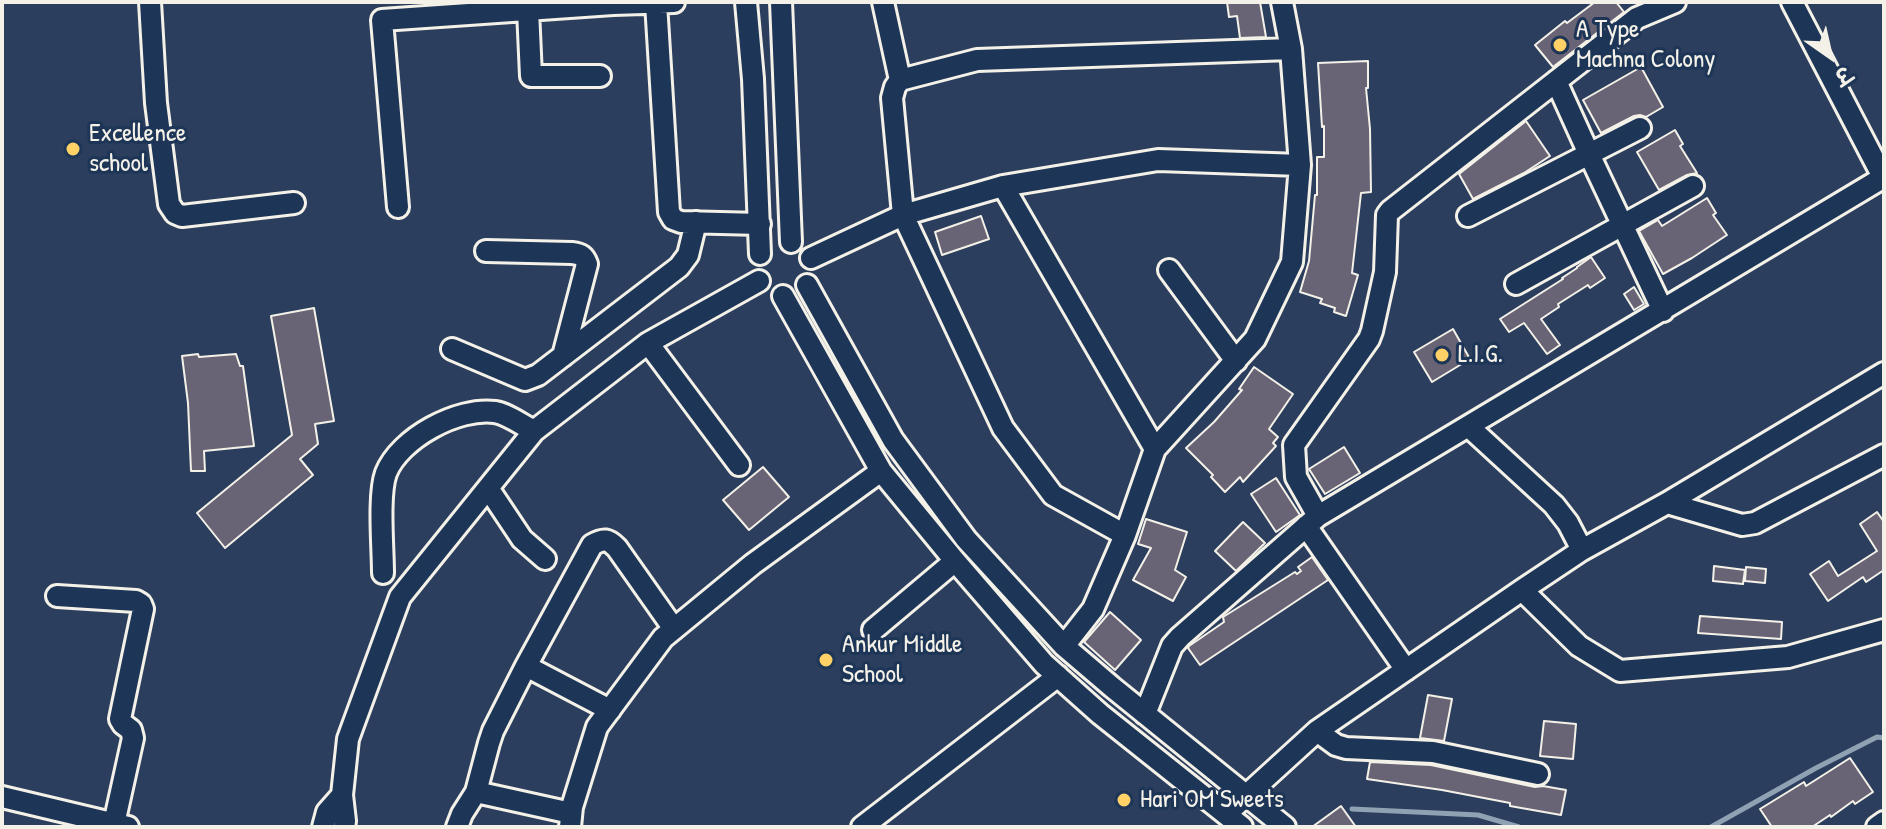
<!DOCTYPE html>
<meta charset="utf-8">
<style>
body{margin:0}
#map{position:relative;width:1886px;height:829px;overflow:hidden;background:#2c3e5d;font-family:"Patrick Hand","Playpen Sans Deva",sans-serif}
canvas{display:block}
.frame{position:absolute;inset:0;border:4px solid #f4f1e8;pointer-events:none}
.north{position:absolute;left:1790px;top:16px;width:80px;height:80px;-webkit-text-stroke:6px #1d3557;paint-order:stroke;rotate:146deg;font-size:22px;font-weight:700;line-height:32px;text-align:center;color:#f4f1e8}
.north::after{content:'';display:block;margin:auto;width:28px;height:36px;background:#f4f1e8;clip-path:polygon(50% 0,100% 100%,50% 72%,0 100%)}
</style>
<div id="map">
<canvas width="1886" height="829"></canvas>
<div class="frame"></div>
<div class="north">उ</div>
</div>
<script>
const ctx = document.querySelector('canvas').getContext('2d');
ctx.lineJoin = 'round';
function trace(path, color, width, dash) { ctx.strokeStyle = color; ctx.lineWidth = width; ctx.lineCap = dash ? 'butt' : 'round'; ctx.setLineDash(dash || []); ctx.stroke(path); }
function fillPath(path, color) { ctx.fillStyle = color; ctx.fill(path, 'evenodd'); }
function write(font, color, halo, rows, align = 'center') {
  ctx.font = font + ' "Patrick Hand",sans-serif'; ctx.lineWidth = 6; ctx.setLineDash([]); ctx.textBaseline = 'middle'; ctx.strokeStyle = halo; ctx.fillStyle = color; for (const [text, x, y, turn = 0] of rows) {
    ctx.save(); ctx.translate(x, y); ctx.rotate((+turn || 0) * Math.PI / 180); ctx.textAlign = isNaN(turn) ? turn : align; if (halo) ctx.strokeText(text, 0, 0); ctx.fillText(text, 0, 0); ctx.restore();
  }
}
trace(new Path2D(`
 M1352,809l126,6 41,12
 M1711,827l105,-59 61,-31 7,1`), '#8fa2b4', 5);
const building = new Path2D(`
 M1227,2h33l6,35 -26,1 -3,-22 -8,1z
 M1595,2h21l8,10 -71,55 -18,-22 30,-24 2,2z
 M1368,61v27h-2l4,41 1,63 -10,1 -9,80 6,2 -12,41 -12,-4 1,-4 -15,-5 2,-4 -22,-7 9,-31 6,-66h2v-38h7v-31l-2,1 -4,-64z
 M1641,67l22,40 -17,10 -6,-2 -6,1 -33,17 -18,-33z
 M1526,121l24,35 -26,17 -51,26 -14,-25z
 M1675,130l8,14 -3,2 17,27 -10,2 -28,15 -22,-38z
 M1707,198l9,15 -3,2 14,20 -35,23 -29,16 -24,-43 19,-11 4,6z
 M981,216l8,23 -47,16 -7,-23z
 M1591,257l14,21 -15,10 -2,-3 -30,19 1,3 -18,12 19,26 -13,9 -23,-31 -15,9 -9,-13 63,-40 -1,-1 15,-10v-1z
 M1634,287l10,17 -10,6 -10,-16z
 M314,308l20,113 -19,3 3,20 -18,15 13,16 -88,73 -28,-35 95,-78 -21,-119z
 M1453,329l17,30 -38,23 -18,-30z
 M198,354l1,3 37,-3 4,12h3l11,80 -50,5 1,20h-14l-3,-68 -6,-47z
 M1254,367l39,27 -24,35 9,8 -5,6 3,3 -33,36 -3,-5 -15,15 -14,-15 2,-2 -27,-27 28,-26 28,-32 -3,-1z
 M1344,447l16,26 -35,21 -16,-25z
 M763,467l26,30 -40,33 -26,-30z
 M1276,478l24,37 -24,17 -25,-38z
 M1877,512l7,10v48l-18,12 -3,-5 -35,24 -18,-27 19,-13 9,15 39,-25 -17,-27z
 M1146,519l41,13 -12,38 11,7 -13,24 -40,-21 18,-32 -13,-4z
 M1243,522l22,21 -29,28 -21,-20z
 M1312,557l16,23 -128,85 -12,-17 1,-2 35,-24 -1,-5 72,-45 2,2 4,-3 -3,-4z
 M1714,566l31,4 -2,14 -30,-3z
 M1746,567l20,2 -1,14 -20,-2z
 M1110,612l31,28 -26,30 -31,-28z
 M1700,616l82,6 -1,17 -83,-6z
 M1428,695l24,4 -8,42 -24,-3z
 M1544,721l32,3 -3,35 -33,-3z
 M1850,758l23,34 -18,12 -2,-3 -22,16 -1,-2 -18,12h-40l-12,-18 44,-27 2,4z
 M1370,762l61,3 104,22 8,-1 23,4 -5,25 -51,-9v-3l-68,-13 -75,-11z
 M1341,806l15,21h-44z`);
fillPath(building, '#696475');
trace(building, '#f4f1e8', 2);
const minor = new Path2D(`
 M150,2l6,101 13,101 6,9 7,3 112,-13
 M746,2l7,77 7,175
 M781,2l10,240
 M883,2l17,78
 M1792,2l92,177
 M656,3l13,209 4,7 8,3 79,2
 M528,10l3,66h69
 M1556,81l33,73 74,157
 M1003,186l152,263
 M398,207l-16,-187 231,-16 61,-2
 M1468,216l172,-88
 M486,251l86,2c9,1 12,3 15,11l-24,92
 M811,258l92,-43 100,-29 155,-26 142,5
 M1169,270l67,91
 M1516,284l177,-98
 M807,285l86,155 73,99 98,107 48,41 173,140
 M783,296l98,175 74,90 89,103 56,50 142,113
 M648,343l91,122
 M452,349l73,31 13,-5 141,-108 9,-12 8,-33
 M1468,426l86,79 14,18 14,27
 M488,488l34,51 23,20
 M1667,503l75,22 13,-2 129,-68
 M1318,516l-22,-39 -2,-32 75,-106 3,-8 13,-59 2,-57 3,-4 247,-193 38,-16
 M1306,526l100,144
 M1125,535l-72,-40 -50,-67 -100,-213 -11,-117 3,-11 5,-7 77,-20 314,-11
 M383,573c0,-25 -5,-78 3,-100 14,-35 72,-66 109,-61 13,2 27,13 39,19
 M1522,590l57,56 41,25 168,-14 96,-27
 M57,596l79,5 5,3 2,5 -23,110 3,5 8,6 2,8 -19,86
 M873,630l82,-69
 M1064,646l29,-37 32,-74 30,-86 100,-110 37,-77 8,-97 -9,-116 -9,-47
 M526,666l84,44
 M1145,714l27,-68 8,-9 138,-121 566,-339
 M1317,731l19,14 10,3 87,4 105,22
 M476,792l95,21
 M2,797l126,30
 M1226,814l91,-83 205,-141 60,-40 85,-47 217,-130
 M323,827l4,-15 15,-17
 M344,827l1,-6 -3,-26 6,-56 52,-142 134,-166 114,-88 111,-62
 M457,827l5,-13 14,-22 13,-49 4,-12 33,-65 66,-121c12,-7 16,-6 25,3l57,81
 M570,827l2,-20 25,-80 66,-89 90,-74 128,-93
 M862,827l196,-151
 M1877,827l7,-5`);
trace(minor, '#f4f1e8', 26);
trace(minor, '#1d3557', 20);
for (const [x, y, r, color] of [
 [1560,45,8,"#ffd166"],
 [73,149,8,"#ffd166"],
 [1442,355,8,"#ffd166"],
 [826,660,8,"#ffd166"],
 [1124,800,8,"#ffd166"]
]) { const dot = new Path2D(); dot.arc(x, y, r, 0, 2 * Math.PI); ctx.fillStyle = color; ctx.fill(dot); trace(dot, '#1d3557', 3); }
write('26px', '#f4f1e8', '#1d3557', [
 ["A Type",1576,30],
 ["Machna Colony",1576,60],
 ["Excellence",89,134],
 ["school",89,164],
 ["L.I.G.",1458,355],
 ["Ankur Middle",842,645],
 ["School",842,675],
 ["Hari OM Sweets",1140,800]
], 'left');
</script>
